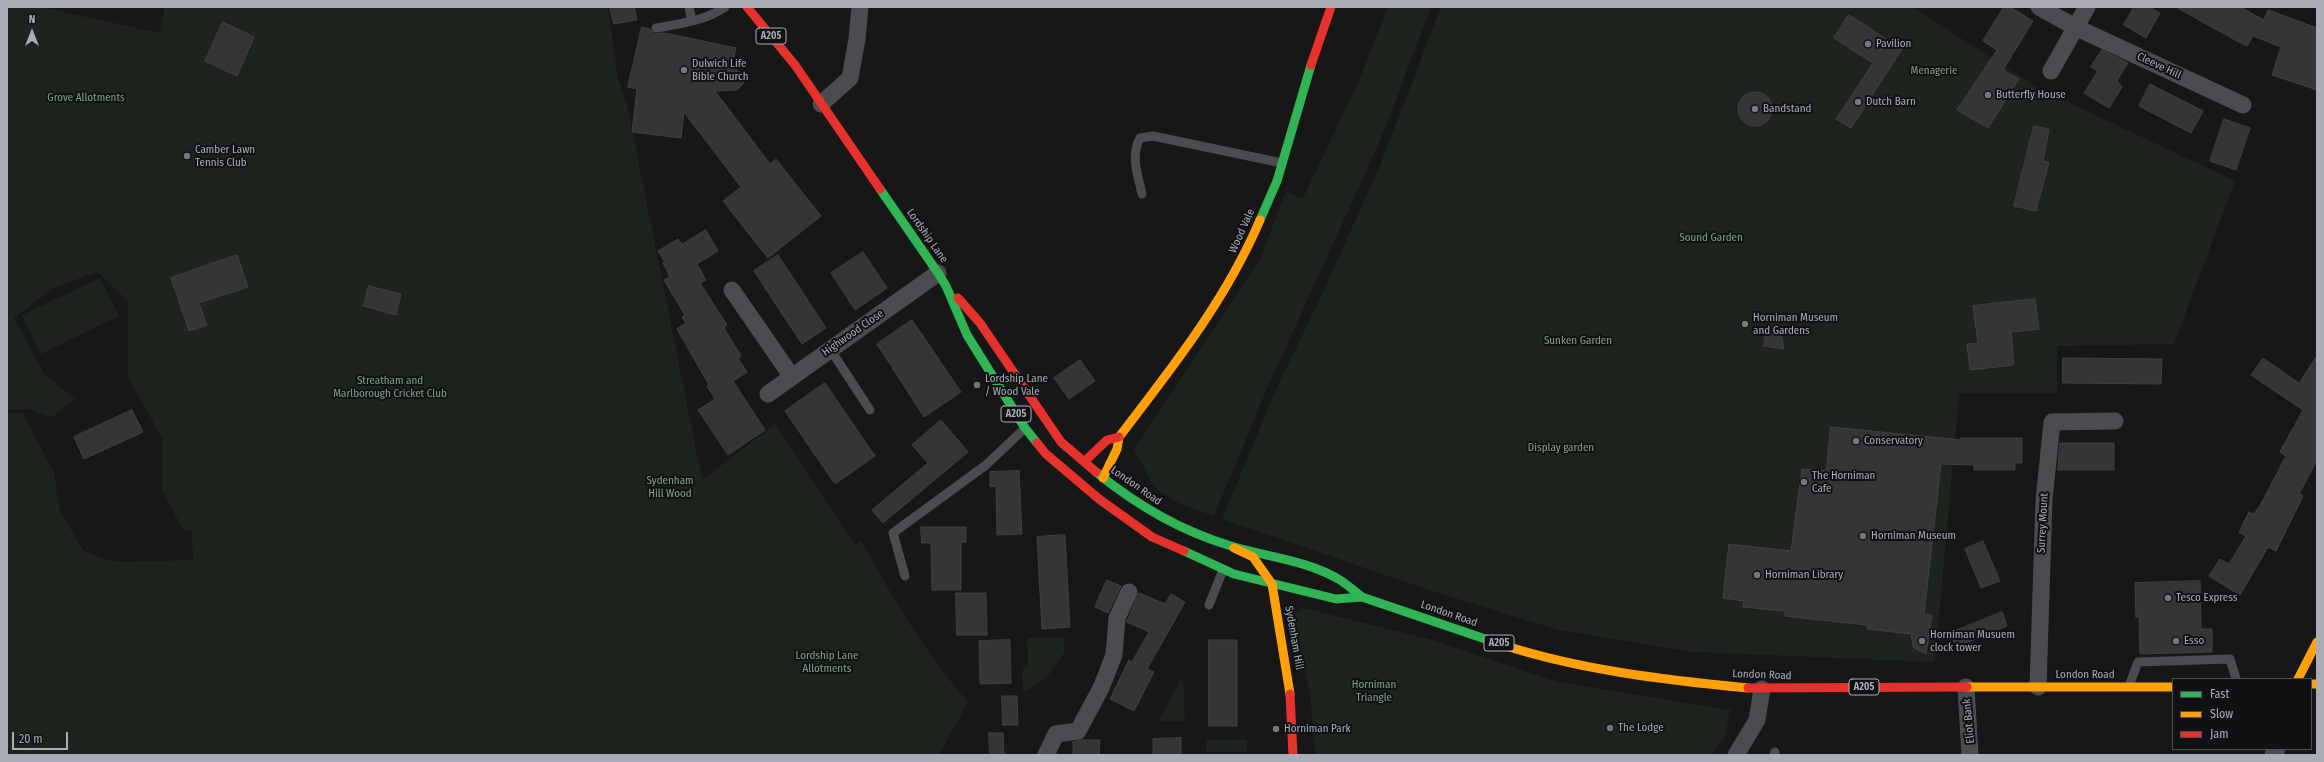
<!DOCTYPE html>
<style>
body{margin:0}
#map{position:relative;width:2324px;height:762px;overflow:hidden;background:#171717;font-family:"Fira Sans Condensed",sans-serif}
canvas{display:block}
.frame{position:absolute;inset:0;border:8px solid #a8adb8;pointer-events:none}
.legend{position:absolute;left:2172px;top:678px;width:140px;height:72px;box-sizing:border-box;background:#111113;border:1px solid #4d4f55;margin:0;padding:5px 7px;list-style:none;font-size:12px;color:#a8adb8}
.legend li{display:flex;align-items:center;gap:8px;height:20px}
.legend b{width:20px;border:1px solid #4d4f55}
.north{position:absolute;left:12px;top:12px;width:40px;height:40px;-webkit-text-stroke:3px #111113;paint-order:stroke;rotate:0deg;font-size:11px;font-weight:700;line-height:16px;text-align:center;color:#a8adb8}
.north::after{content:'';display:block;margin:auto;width:14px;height:18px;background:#a8adb8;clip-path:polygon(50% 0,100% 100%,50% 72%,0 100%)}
.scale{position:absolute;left:12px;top:732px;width:56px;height:18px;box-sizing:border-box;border:2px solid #a8adb8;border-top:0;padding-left:5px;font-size:12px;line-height:14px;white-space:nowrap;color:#a8adb8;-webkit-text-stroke:3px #111113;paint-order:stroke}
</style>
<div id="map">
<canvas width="2324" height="762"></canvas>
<div class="frame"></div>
<ul class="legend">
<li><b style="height:5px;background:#30b455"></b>Fast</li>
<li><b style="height:5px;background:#ff9f0a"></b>Slow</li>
<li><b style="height:5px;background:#e5322d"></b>Jam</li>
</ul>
<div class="north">N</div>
<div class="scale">20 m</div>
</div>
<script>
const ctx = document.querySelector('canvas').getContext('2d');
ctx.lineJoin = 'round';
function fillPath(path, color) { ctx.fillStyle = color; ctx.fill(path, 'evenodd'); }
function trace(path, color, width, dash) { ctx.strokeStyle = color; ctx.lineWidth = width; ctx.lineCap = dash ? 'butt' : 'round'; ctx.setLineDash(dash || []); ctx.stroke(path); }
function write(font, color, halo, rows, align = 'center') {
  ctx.font = font + ' "Fira Sans Condensed",sans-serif'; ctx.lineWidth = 4; ctx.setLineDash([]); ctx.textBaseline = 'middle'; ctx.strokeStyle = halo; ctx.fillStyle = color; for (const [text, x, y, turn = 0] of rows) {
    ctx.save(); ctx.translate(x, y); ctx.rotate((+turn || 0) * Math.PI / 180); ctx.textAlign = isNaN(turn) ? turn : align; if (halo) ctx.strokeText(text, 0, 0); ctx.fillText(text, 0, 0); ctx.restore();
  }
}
fillPath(new Path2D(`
 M7,7h34l119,26 5,-26h443l10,72 9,26 75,375 73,-56 80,121 6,-4c32,57 64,112 107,161l-29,53h-932v-342h16l31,60 6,38 23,39 16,8 20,4 74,-2 -1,-29 -9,-2 -21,-38v-53l-34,-61v-76l-31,-29 -44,16 -39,30 30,56 31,25 -23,18 -25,-8h-20z
 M1388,7h43l-51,134 -111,243 -55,132 -36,-13 -23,-15 -21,-39 125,-188 27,-69 17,6 55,-115z
 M1441,7h472l123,80 199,94 -61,163 -117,2v47h-98l-24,269 -241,-10 -136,-22 -126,-39 -210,-72 55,-132 41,-84 61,-135z
 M100,278l19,38 -78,38 -19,-39z
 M1303,608l126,31 128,43 174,28 -7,29 -13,16h-395l-6,-59 -16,-81z
 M1064,637v16l-17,24 -24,16 -1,-27 6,-1 -1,-27z
 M1183,676l2,45h-27z
 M1207,740h40v12h-41z`), '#1d241e');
const building = new Path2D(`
 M610,7h24l3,13 -23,4z
 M2004,7h6l23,14 -30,49 16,9 -31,49 -31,-18 40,-60 -14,-9z
 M2134,7h15l11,6 -14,25 -22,-13z
 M2176,7h64l24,13 4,-10 49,18v62l-45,-15 9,-28 -28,-11 -6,10z
 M1849,15l53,34 -51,79 -15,-9 37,-56 -39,-25z
 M223,22l31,15 -17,39 -32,-15z
 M642,27l8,2 4,5 11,-1 71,15 -4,18 9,7 3,10 -7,7 -22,1 55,73 6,-5 45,57 -53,42 -45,-57 18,-14 -57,-75 -3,26 -49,-6 5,-43 -9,-2z
 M2102,50l26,13 -11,18 5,6 -13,21 -25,-15 14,-22 -7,-4z
 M2150,84l53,27 -12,22 -52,-27z
 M1738 109a17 17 0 1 1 34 0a17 17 0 1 1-34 0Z
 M2224,119l26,9 -14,42 -26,-9z
 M2034,126l15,3 -6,32 6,1 -13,49 -22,-5z
 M706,230l12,21 -21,13 9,16 -6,3 27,42 -3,3 17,28 -3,2 9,14 -14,9 32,49 -37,25 -30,-45 17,-11 -8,-13 2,-1 -32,-56 9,-6 -4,-6 3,-2 -21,-35 6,-3 -7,-14 2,-1 -7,-11 20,-12 4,5z
 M863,252l24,36 -32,22 -24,-37z
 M237,255l11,32 -49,16 8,22 -18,6 -18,-53z
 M778,255l48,73 -24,16 -48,-73z
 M369,286l32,8 -5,21 -32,-9z
 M2035,299l4,30 -28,3 3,33 -44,5 -3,-26 11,-1 -5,-37z
 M912,320l49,72 -37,25 -47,-73z
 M1766,330l15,3 3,16 -20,-3z
 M2317,356v104l-18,34 4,2 -27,55 -8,-4 -28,48 -31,-19 11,-17 9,5 17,-28 -7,-4 10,-20 5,2 8,-12 24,-46 -6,-4 23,-42 -52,-35 12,-17 36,25z
 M2063,358l99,1 -1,25 -98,-1z
 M1080,360l15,21 -26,18 -15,-21z
 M825,383l50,73 -40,28 -50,-73z
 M132,410l11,22 -59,27 -10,-22z
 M941,420l27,32 -85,71 -11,-13 56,-47 -16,-18z
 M1831,427l130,13v-2h61v25h-7v7h-41v-5l-33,-1 -17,150 8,1 -6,39 -13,-7 -2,-13 -44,-5v-4l-82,-9v-5l-42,-4 1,-6 -21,-3 6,-54 62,7 11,-82 24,2z
 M2060,443h54v27h-56z
 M1019,471l3,63 -25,1 -1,-49 -6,1v-15z
 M921,527h45v15h-5v48h-29l-1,-47h-9z
 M1065,535l5,92 -28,2 -5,-92z
 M1983,541l17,40 -19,7 -16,-39z
 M1107,580l14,6 -13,27 -13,-6z
 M2200,581l1,48h11v23l-72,2 -1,-38 -3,2 -1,-35z
 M956,593h30l1,42h-30z
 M1139,593l26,11 6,-10 14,8 -38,67 7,3 -20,39 -24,-12 19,-39 3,2 17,-30 -22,-10z
 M2002,612l5,14 -51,21 -6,-14z
 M1010,640l1,43 -31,1 -1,-43z
 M1209,640h28v86h-28z
 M1002,696h15l1,29h-15z
 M989,733h14l1,22h-14z
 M1181,738v17h-28v-16z
 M1082,740h18l-1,15h-26v-13z`);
fillPath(building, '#353536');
trace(building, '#3f4043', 1);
trace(new Path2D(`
 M689,7l3,14
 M656,28c23,-4 49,-7 69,-21
 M1142,194c-4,-19 -12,-38 -2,-56l13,-2 129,27
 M830,349l40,61
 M905,576l-12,-43 93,-68 39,-37
 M1209,605l14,-35
 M2129,686l9,-24 92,-3 6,20
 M1774,755l1,-3`), '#4b4c50', 9);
trace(new Path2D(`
 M2039,7l36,20 168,78
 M2051,71l36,-64
 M821,104l29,-26 7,-39 3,-32
 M732,290l60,87
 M768,394l170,-121
 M1966,687l4,68
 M2038,687l6,-187 8,-78 63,-1
 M1046,755l10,-21 22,-3 23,-43 13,-33 3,-37 12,-26
 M1736,755l21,-35 5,-31
 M2273,755l4,-6`), '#4b4c50', 17);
trace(new Path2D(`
 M880,189l58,84 8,13 21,49 58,93 12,15
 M1260,220l17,-39 34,-116
 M1096,472c39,32 85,59 135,74 36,11 76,14 109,34 8,5 15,12 22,17
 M1184,551l50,23 102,25 26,-2 138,47`), '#30b455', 9);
trace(new Path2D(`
 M1103,478l14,-29 2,-12c53,-69 107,-137 141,-217
 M1234,548l19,9 19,27 18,110
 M1500,644c79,26 165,36 248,44
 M2298,679l19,-37
 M2311,684h6
 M1967,687h206`), '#ff9f0a', 9);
trace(new Path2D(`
 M747,7l48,58 85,124
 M1311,65l20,-58
 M958,298l22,25 81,119 35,30
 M1037,443l9,11 53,45 53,38 32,14
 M1085,461l22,-21 12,-3
 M1748,688l219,-1
 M1290,694l3,61`), '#e5322d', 9);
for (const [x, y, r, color] of [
 [1868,44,4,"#757880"],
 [684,70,4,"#757880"],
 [1988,95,4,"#757880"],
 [1858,102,4,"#757880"],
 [1755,109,4,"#757880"],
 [187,156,4,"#757880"],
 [1745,324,4,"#757880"],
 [977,385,4,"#757880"],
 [1856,441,4,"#757880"],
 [1804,482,4,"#757880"],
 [1863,536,4,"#757880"],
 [1757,575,4,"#757880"],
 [2168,598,4,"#757880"],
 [1922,641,4,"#757880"],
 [2176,641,4,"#757880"],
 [1610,728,4,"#757880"],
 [1276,729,4,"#757880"]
]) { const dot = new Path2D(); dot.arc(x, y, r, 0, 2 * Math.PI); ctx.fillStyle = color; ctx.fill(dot); trace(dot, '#111113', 1.5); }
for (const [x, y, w] of [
 [771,36,30],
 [1016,414,30],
 [1499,643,30],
 [1864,687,30]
]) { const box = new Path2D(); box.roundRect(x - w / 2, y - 8, w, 16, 3); ctx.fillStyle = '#111113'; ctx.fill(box); trace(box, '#a8adb8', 1); }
write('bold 10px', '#a8adb8', null, [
 ["A205",771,36],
 ["A205",1016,414],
 ["A205",1499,643],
 ["A205",1864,687]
]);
write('11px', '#a8adb8', '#111113', [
 ["Pavilion",1876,44],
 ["Dulwich Life",692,64],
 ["Bible Church",692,77],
 ["Butterfly House",1996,95],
 ["Dutch Barn",1866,102],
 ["Bandstand",1763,109],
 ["Camber Lawn",195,150],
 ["Tennis Club",195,163],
 ["Horniman Museum",1753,318],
 ["and Gardens",1753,331],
 ["Lordship Lane",985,379],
 ["/ Wood Vale",985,392],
 ["Conservatory",1864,441],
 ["The Horniman",1812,476],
 ["Cafe",1812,489],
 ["Horniman Museum",1871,536],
 ["Horniman Library",1765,575],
 ["Tesco Express",2176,598],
 ["Horniman Musuem",1930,635],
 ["clock tower",1930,648],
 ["Esso",2184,641],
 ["The Lodge",1618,728],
 ["Horniman Park",1284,729]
], 'left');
write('11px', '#a8adb8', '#111113', [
 ["Cleeve Hill",2159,66,25],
 ["Wood Vale",1242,231,-66],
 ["Lordship Lane",927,236,55],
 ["Highwood Close",853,333,-35],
 ["London Road",1136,486,35],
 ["Surrey Mount",2043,523,-87],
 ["London Road",1449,614,19],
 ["Sydenham Hill",1294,638,80],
 ["London Road",1762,675,2],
 ["London Road",2085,675],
 ["Eliot Bank",1969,721,-95]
]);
write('11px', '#7fa381', '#111113', [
 ["Menagerie",1934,71],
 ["Grove Allotments",86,98],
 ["Sound Garden",1711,238],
 ["Sunken Garden",1578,341],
 ["Streatham and",390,381],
 ["Marlborough Cricket Club",390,394],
 ["Display garden",1561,448],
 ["Sydenham",670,481],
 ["Hill Wood",670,494],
 ["Lordship Lane",827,656],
 ["Allotments",827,669],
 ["Horniman",1374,685],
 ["Triangle",1374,698]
]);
</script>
